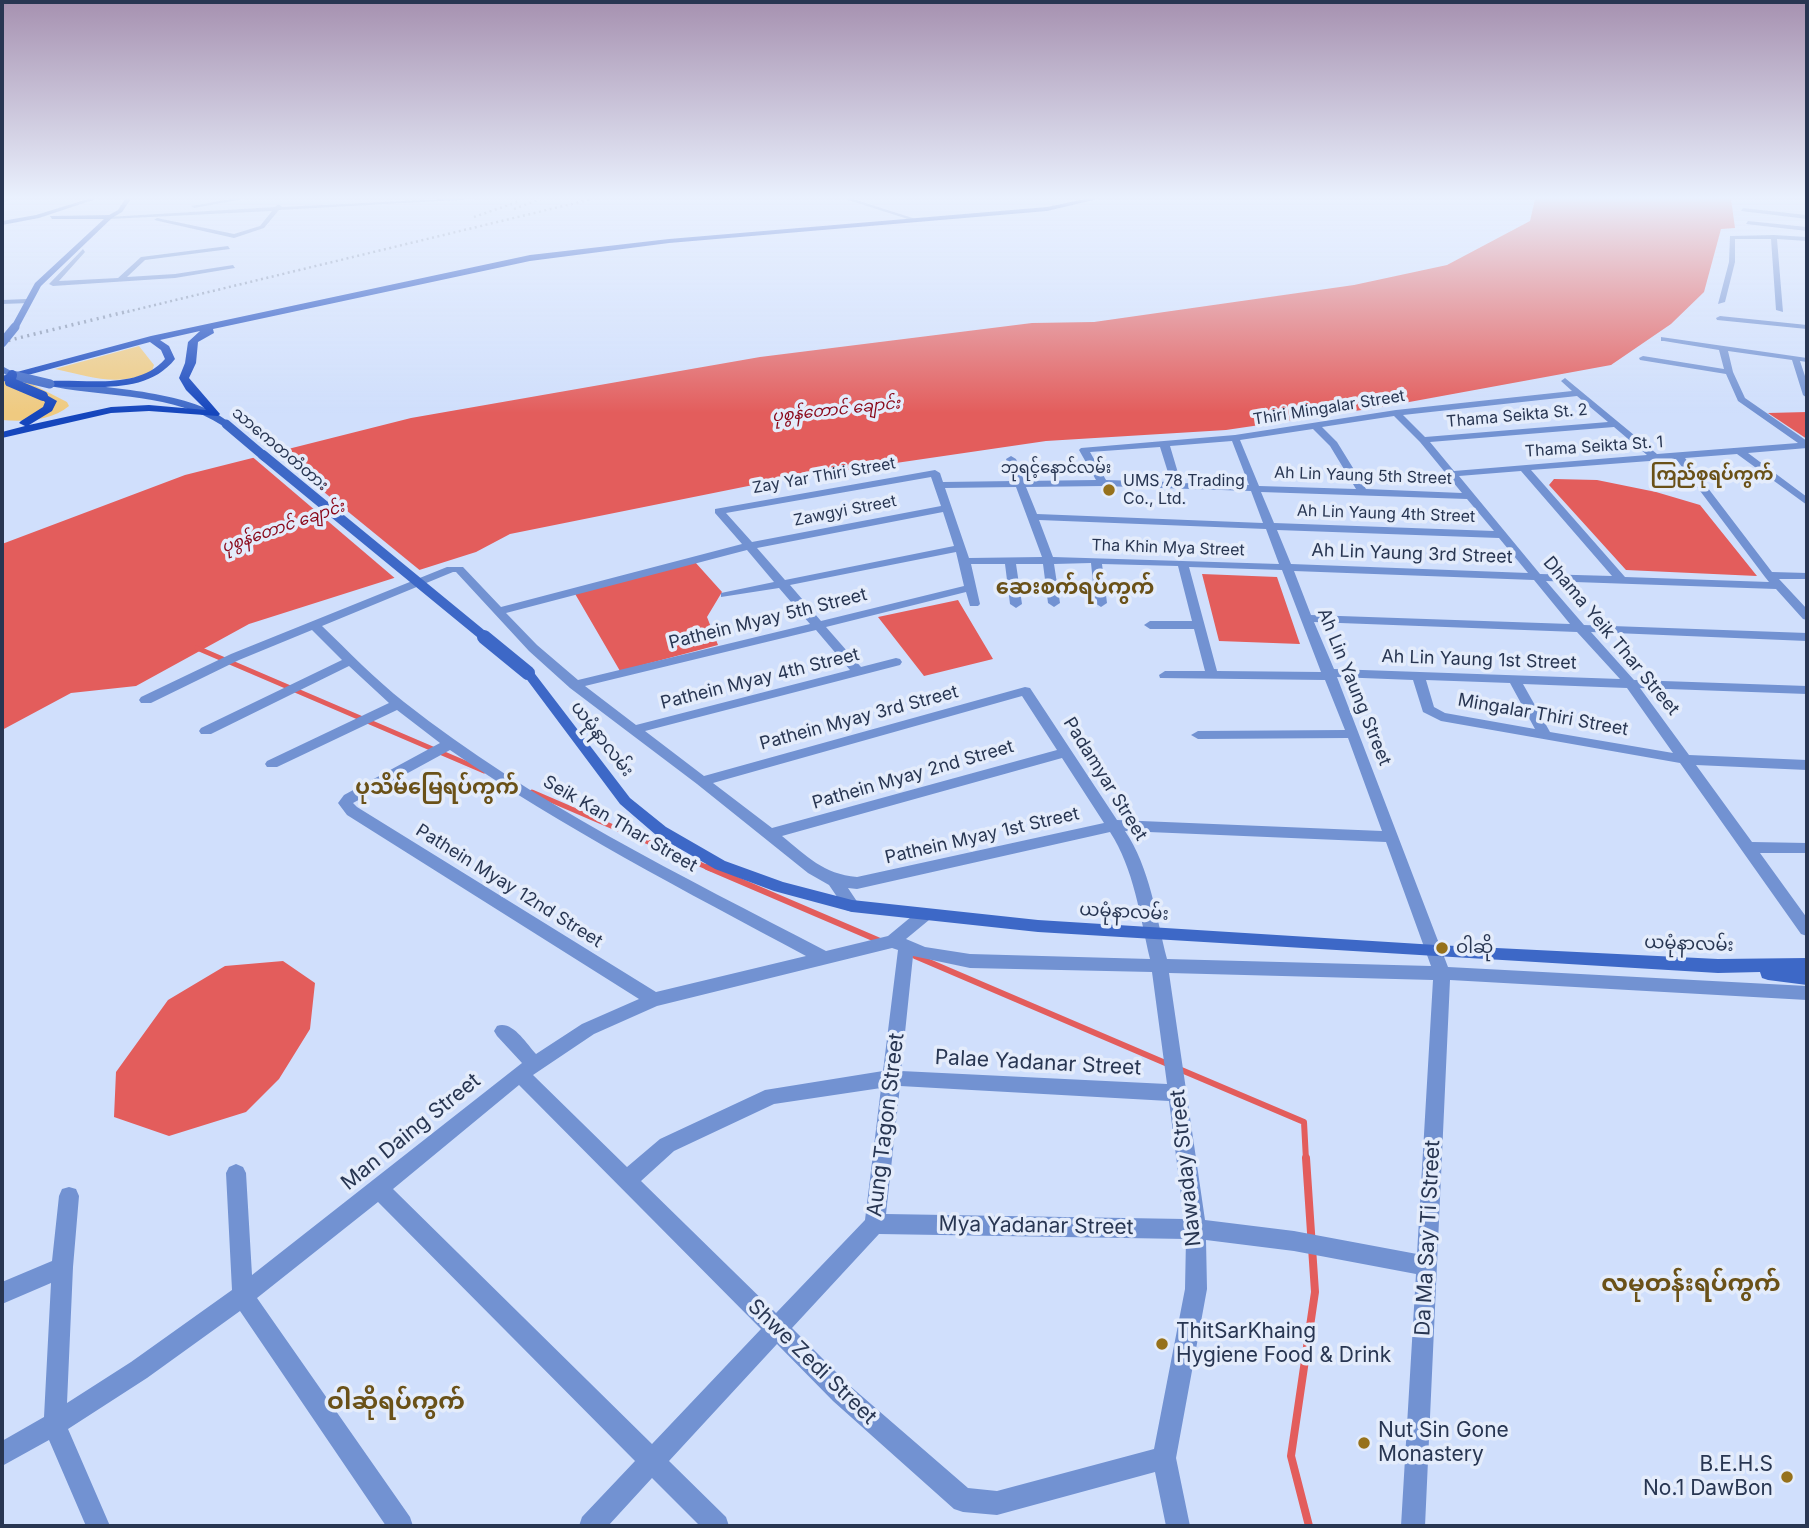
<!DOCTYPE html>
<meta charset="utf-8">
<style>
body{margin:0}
#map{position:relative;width:1809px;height:1528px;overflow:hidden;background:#d0dffc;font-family:Inter,sans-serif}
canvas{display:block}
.frame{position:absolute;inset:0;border:4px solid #283652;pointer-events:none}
</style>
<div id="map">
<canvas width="1809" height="1528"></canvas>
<div class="frame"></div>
</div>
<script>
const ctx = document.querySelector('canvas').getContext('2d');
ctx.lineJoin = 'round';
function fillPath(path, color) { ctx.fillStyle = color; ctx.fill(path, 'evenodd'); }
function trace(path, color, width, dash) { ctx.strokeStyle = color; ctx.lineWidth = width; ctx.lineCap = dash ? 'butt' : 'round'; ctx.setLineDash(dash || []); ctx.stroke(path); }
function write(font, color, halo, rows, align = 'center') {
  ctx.font = font + ' Inter,"Noto Sans Myanmar",sans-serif'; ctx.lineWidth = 7; ctx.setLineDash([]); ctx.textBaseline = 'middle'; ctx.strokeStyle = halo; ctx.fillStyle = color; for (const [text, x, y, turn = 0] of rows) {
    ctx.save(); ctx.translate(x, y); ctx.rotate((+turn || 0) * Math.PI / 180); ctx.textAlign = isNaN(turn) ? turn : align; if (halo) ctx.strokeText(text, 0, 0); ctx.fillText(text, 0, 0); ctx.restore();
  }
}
fillPath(new Path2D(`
 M139,346l15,19 -2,6c-32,17 -64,5 -97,-2z
 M18,377l49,25 2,4c-18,15 -46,16 -67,14v-38z`), '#efca80');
fillPath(new Path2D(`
 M1535,199h196l4,29 -14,1 -17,63 -33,32 -60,41 -229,42 -156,23 -180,11 -273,40 -263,53 -34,18 -227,72 -113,62 -65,7 -69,37v-186l183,-69 226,-57 349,-61 272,-34 62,-1 260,-37 93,-20 83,-44z
 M1807,412v27l-39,-26z
 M1554,479l43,1 59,12 44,13 57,71 -131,-6 -77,-85z
 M695,562l27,30 -15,25 11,28 -98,26 -46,-79z
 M1202,574l75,3 23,67 -81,-3z
 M958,600l35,59 -69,17 -46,-59z
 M283,961l32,22 -5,46 -31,50 -33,33 -77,24 -55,-19 2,-45 52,-72 57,-34z`), '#e35d5c');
fillPath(new Path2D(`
 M270,448l152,124 -25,8 -148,-126z`), '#d0dffc');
trace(new Path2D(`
 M197,648l287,123
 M532,792l179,77`), '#e35d5c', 5);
trace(new Path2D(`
 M707,867l173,74
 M915,956l255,109
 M1179,1069l125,53 2,38`), '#e35d5c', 6);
trace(new Path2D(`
 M1306,1158l9,134 -24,164 18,70`), '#e35d5c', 8);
fillPath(new Path2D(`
 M4,199h7l-9,5z
 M231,199h13l-50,9 -3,-2z
 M444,199h32l-197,11 -15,18 -30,10 -80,-18 3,-2 77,16 26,-8 12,-15 -162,8 -3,-2 168,-10 4,-3 3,3z
 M845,199h8l66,21 -5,1z
 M1743,208l64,7v4l-66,-8z
 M1748,221l59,6v4l-61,-7z
 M1774,235l33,2v4l-30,-2 6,73 -7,-2 -5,-71h-36v23l-10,40 -7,2 11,-42 1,-26z
 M228,246l2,3 -85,11 -18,17 48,-3 58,-9 2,3 -60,10 -122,8 -4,-2 34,-35 2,3 -26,29 59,-3 23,-21z
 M27,299l4,2 -1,2 -28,1v-4z
 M1720,316l87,9v4l-90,-9 -1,-2z
 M1661,337l146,21v4l-7,-1 7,21v16l-4,-3 -11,-35 -64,-9 5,21 12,26 62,43v7l-59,5 59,44v8l-70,-51 -52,4 87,114 35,1v6h-28l28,30v11l-4,-1 -27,-30 -230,-8 38,44 223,8v8l-216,-9 43,48 173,6v8l-167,-6 49,67 118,5v10l-111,-5 56,77 55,1v10h-47l47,65v18l-6,-2 -121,-171 -239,-42 -18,-9 -10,-32 -76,-3 111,290 359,19v14l-357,-20 -25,546h-24l15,-252 -122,-23 -88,-11 1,49 -31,169 14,68h-24l-11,-54 -158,43 -34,-3 -9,-3 -121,-108 -56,-57 -108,117 57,56 3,9h-29l-48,-48 -44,48h-29l3,-9 53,-56 -257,-259 -121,96 153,219 3,9h-27l-146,-215 -93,67 -79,51 42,97h-24l-37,-86 -47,26v-25l42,-24 7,-134 -49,21v-22l50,-21 7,-65 3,-7 7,-2 7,2 3,7 -6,71 -6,136 64,-41 101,-72 -6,-117 3,-6 7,-3 7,3 3,6 6,102 270,-212 -25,-27 -3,-5 3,-5c15,-6 29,17 39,28l46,-30 57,-25 -292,-184 -9,-12 6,-8 96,-52 -43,-33 -120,57h-10l-2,-3 2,-3 122,-58 -40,-37 -138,68h-10l-2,-3 2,-3 141,-68 -30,-30 -73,30 -88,43h-10l-2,-3 2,-3 90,-43 216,-87h16l38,40 241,-63 -27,-31v-4l220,-39 5,3 3,9 71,-1 -8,-22 5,-3 5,3 8,22 72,-1 -17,-30 2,-2 154,-13 161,-25 176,-19 -11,-10 4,-3 92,76 141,-11 -60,-42 -12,-27 -86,-14 -1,-2 4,-2 81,13 -5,-19 -55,-9h-3zM1577,396l31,26 -183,15 -22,-22zM1394,416l26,26 42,51 -96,-4 -29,-47 -15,-15zM1614,427l33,28 -193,16 -24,-29zM1313,429l17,17 26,43 -97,-3 -19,-46zM1232,441l17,44 -68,-2 -11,-37zM1160,447l11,35 -65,-2 -16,-28zM1676,459l89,118 4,5 -144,-5 -94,-107zM1521,471l91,105 -72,-2 -81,-98zM931,477l10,29 -189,36 -26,-29zM1103,486l148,5 12,32 -226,-9 -11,-27zM1016,487l26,70 -73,1 -24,-70zM1261,492l206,7 27,32 -220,-8zM943,512l11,34 -169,34 -28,-32zM1039,520l227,9 13,35 -226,-7zM1277,530l222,8 29,35 -237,-9zM747,550l27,32 -53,11v4l58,-9 31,36 -232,56 -41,-35 -31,-32zM956,552l8,34 -143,35 -31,-36zM1091,563l4,40 6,4 6,-4 -5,-39 76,2 14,55h-42l-6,4 6,4h44l11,42h-40l-6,4 1,3 165,2 20,50 -147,1 -7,4 7,4 150,-1 34,93 -265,-11 -87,-132 -5,-1 -321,89 -59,-45 255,-66 2,-3 -2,-3 -4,-1 -35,9 -35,-40 140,-35 4,14h8l2,-2 -9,-40h34l5,40 6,4 6,-4 -6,-40h27l5,39 6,4 6,-4 -6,-39zM1189,567l93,3 39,102 -104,-1zM1294,571l240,9 36,44 -259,-9zM453,572h3l73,79 41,37 127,96 111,89 21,12 17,25 6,2 6,-2 2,-4 -12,-18 9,1 253,-57c24,37 30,84 40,127l-180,-5 -45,-7 -19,-8 23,-19 2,-4 -2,-4 -6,-2 -6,2 -29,24 -62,15c-145,-76 -293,-147 -422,-249 -29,-23 -55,-50 -82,-76zM1314,622l263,10 43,47 -286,-10zM816,630l34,40 -214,55 -51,-39zM1426,680l84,3 25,46 -90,-16 -11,-6zM1523,684l104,4 46,65 -123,-21zM1022,696l35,54 -285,78 -59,-45zM450,750c113,78 235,141 356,206l-150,36 -299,-185 -4,-4zM1062,758l42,65 -247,54c-34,-3 -50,-21 -75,-41zM1125,831l261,11 45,124 -264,-7c-11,-43 -17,-91 -42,-128zM892,948l6,2 -15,121 -118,19 -105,49 -33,28 -94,-92 61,-41 63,-28zM913,956l57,12 182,4 15,112 -266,-13zM1169,973l264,7 -16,274 -123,-23 -89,-11zM519,1085l242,244 -109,115 -259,-255zM900,1086l269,15 15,118 -298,-5zM881,1088l-16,132 -89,93 -135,-132 33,-30 100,-47zM879,1234l307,5 -1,50 -31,160 -157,42 -29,-3 -119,-103 -57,-57z`), '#7292d2');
fillPath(new Path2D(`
 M88,199h8l-57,19 -37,7v-4l34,-6z
 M125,199h6l-9,13 -10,6 -71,68 -22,41 -7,2 -1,-2 24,-44 69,-64h-52l-2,-3 59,-1 9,-5z
 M2,366l13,7v4h-6l-7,-5z
 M58,382c48,6 137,9 173,42l-8,2c-51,-33 -111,-28 -168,-39l-1,-2z
 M528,669l4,1 98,128 36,29 59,34 58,21 69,18 186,20 398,25 282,14 89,-1v27l-39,-5 -6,-2 -2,-6 -42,1 -680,-41 -186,-20 -78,-21 -59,-22 -59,-34 -36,-31 -98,-131z`), '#3d68c7');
fillPath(new Path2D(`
 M1085,199h13l-51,12 -378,32 -139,18 -317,68 1,4 -16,9 -2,21 -7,15 31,36 -2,2 -69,-5 -38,2 -109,25v-6l23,-6 -6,-3 2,-2 22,-14 2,-5 -8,-6 6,-3 14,8 -5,10 -23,14 82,-18 38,-2 57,5 -20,-20 -7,-12 6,-15 3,-21 12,-11 -40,9 9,6 6,13c-29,37 -83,26 -125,28l-5,-3 5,-3c37,-2 88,9 115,-22l-4,-9 -11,-8 -148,40v-6l149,-40 379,-81 139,-16 378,-32z`), '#1546bd');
trace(new Path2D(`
 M514,209l26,-10
 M474,217l46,-16
 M122,313l470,-114`), '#8291ad', 2.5, [2, 3.5]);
trace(new Path2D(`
 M2,342l127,-31`), '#8291ad', 3.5, [2, 4.5]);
trace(new Path2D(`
 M2,343l13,-16
 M12,375l38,9
 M226,424l39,33`), '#3d68c7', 9);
trace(new Path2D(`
 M263,455l223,183`), '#3d68c7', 10);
trace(new Path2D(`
 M484,637l44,36`), '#3d68c7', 14);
trace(new Path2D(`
 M12,375l-2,7 33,14`), '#1546bd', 10);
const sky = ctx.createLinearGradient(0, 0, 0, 413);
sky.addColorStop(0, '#a691b0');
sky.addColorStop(0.48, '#eaf1fe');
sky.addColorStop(1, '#eaf1fe00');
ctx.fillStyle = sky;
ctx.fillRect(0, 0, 1809, 413);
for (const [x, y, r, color] of [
 [1109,490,7,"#96711b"],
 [1442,948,7,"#96711b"],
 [1162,1344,7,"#96711b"],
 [1364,1443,7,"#96711b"],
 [1787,1477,7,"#96711b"]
]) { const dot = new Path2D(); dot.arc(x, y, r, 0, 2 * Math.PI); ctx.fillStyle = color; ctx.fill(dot); trace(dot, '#e4ecfb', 2.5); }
write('16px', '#283652', '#e4ecfb', [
 ["Thiri Mingalar Street",1329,408,-9],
 ["Thama Seikta St. 2",1517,416,-5],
 ["Thama Seikta St. 1",1594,447,-4],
 ["သာကေတတံတား",280,449,40],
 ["ဘုရင့်နောင်လမ်း",1056,468],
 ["Zay Yar Thiri Street",824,476,-10],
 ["Ah Lin Yaung 5th Street",1363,476,2],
 ["Zawgyi Street",845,511,-11],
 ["Ah Lin Yaung 4th Street",1386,514,2],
 ["Tha Khin Mya Street",1168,548,2]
]);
write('italic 16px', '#8a081a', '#e4ecfb', [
 ["ပုစွန်တောင် ချောင်း",836,410,-6],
 ["ပုစွန်တောင် ချောင်း",283,527,-19]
]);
write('16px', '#283652', '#e4ecfb', [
 ["UMS 78 Trading",1123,481],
 ["Co., Ltd.",1123,499]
], 'left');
write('bold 18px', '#6a5118', '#e4ecfb', [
 ["ကြည်စုရပ်ကွက်",1712,475]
]);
write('18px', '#283652', '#e4ecfb', [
 ["Ah Lin Yaung 3rd Street",1412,554,2],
 ["Pathein Myay 5th Street",768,619,-14],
 ["Dhama Yeik Thar Street",1611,636,50],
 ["Ah Lin Yaung 1st Street",1479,660,2],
 ["Pathein Myay 4th Street",760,679,-14],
 ["Ah Lin Yaung Street",1354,687,68],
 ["Mingalar Thiri Street",1543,715,10],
 ["Pathein Myay 3rd Street",859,718,-15],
 ["ယမုံနာလမ်း",602,739,52],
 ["Pathein Myay 2nd Street",913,775,-16],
 ["Padamyar Street",1105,779,58],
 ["Seik Kan Thar Street",620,824,30],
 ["Pathein Myay 1st Street",982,836,-13],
 ["Pathein Myay 12nd Street",509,886,32],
 ["ယမုံနာလမ်း",1124,912,3],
 ["ယမုံနာလမ်း",1689,944,2]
]);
write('18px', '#283652', '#e4ecfb', [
 ["ဝါဆို",1456,948]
], 'left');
write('bold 21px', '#6a5118', '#e4ecfb', [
 ["ဆေးစက်ရပ်ကွက်",1075,588],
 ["ပုသိမ်မြေရပ်ကွက်",437,788]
]);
write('21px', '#283652', '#e4ecfb', [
 ["Palae Yadanar Street",1038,1063,3],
 ["Aung Tagon Street",886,1125,-83],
 ["Man Daing Street",411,1132,-39],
 ["Nawaday Street",1186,1168,-96],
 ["Mya Yadanar Street",1036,1226,1],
 ["Da Ma Say Ti Street",1428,1238,-87],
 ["Shwe Zedi Street",812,1362,44]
]);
write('21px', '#283652', '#e4ecfb', [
 ["ThitSarKhaing",1176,1332],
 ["Hygiene Food & Drink",1176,1356],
 ["Nut Sin Gone",1378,1431],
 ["Monastery",1378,1455],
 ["B.E.H.S",1773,1465,"right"],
 ["No.1 DawBon",1773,1489,"right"]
], 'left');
write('bold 24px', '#6a5118', '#e4ecfb', [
 ["လမုတန်းရပ်ကွက်",1691,1284],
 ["ဝါဆိုရပ်ကွက်",396,1402]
]);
</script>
